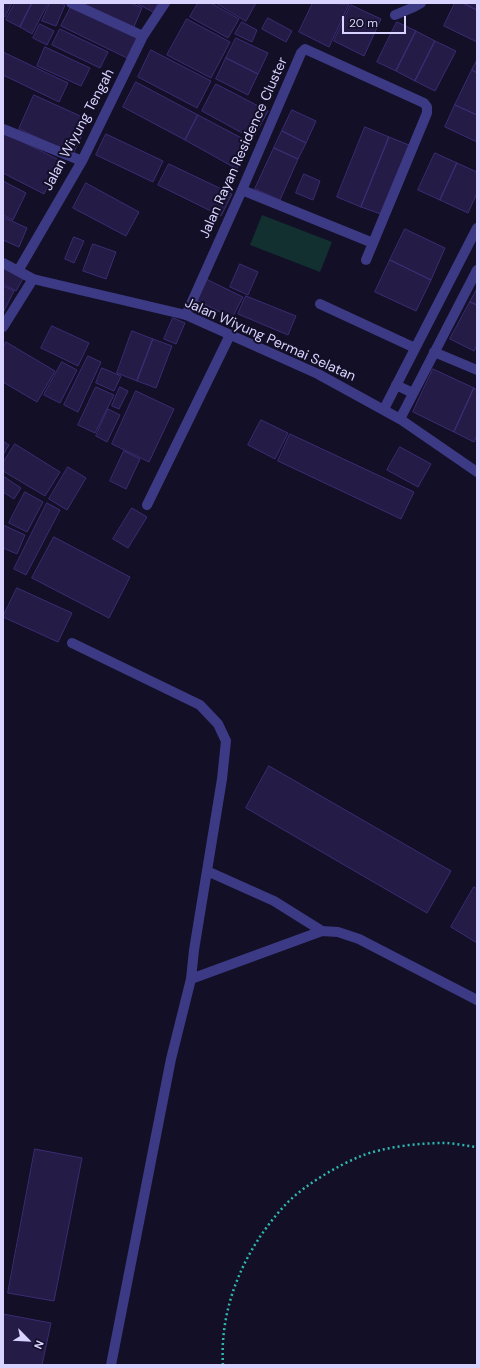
<!DOCTYPE html>
<style>
body{margin:0}
#map{position:relative;width:480px;height:1368px;overflow:hidden;background:#130f26;font-family:"DM Sans",sans-serif}
canvas{display:block}
.frame{position:absolute;inset:0;border:4px solid #d9d4ff;pointer-events:none}
.north{position:absolute;left:8px;top:1320px;width:40px;height:40px;-webkit-text-stroke:3px #130f26;paint-order:stroke;rotate:114deg;font-size:11px;font-weight:700;line-height:16px;text-align:center;color:#d9d4ff}
.north::after{content:'';display:block;margin:auto;width:14px;height:18px;background:#d9d4ff;clip-path:polygon(50% 0,100% 100%,50% 72%,0 100%)}
.scale{position:absolute;left:342px;top:16px;width:64px;height:18px;box-sizing:border-box;border:2px solid #d9d4ff;border-top:0;padding-left:5px;font-size:12px;line-height:14px;white-space:nowrap;color:#d9d4ff;-webkit-text-stroke:3px #130f26;paint-order:stroke}
</style>
<div id="map">
<canvas width="480" height="1368"></canvas>
<div class="frame"></div>
<div class="north">N</div>
<div class="scale">20 m</div>
</div>
<script>
const ctx = document.querySelector('canvas').getContext('2d');
ctx.lineJoin = 'round';
function fillPath(path, color) { ctx.fillStyle = color; ctx.fill(path, 'evenodd'); }
function trace(path, color, width, dash) { ctx.strokeStyle = color; ctx.lineWidth = width; ctx.lineCap = dash ? 'butt' : 'round'; ctx.setLineDash(dash || []); ctx.stroke(path); }
function write(font, color, halo, rows, align = 'center') {
  ctx.font = font + ' "DM Sans",sans-serif'; ctx.lineWidth = 4; ctx.setLineDash([]); ctx.textBaseline = 'middle'; ctx.strokeStyle = halo; ctx.fillStyle = color; for (const [text, x, y, turn = 0] of rows) {
    ctx.save(); ctx.translate(x, y); ctx.rotate((+turn || 0) * Math.PI / 180); ctx.textAlign = isNaN(turn) ? turn : align; if (halo) ctx.strokeText(text, 0, 0); ctx.fillText(text, 0, 0); ctx.restore();
  }
}
fillPath(new Path2D(`
 M262,215l70,27 -12,30 -70,-27z`), '#12302f');
const building = new Path2D(`
 M3,3h9l-7,14 -2,-1z
 M15,3h17l-12,24 -14,-7z
 M32,3h16l-16,31 -12,-7z
 M50,3h10l5,2 -9,21 -14,-5z
 M77,3h54l11,5 -9,21z
 M136,3h22l-4,9z
 M198,3h13l28,16 -11,19 -38,-21z
 M216,3h40l-10,18z
 M313,3l36,1 -20,43 -30,-15z
 M455,3h8l14,7v32l-33,-16z
 M463,3h14v7z
 M72,5l65,32 -10,21 -66,-32z
 M351,5l30,14 -17,37 -30,-15z
 M268,18l24,13 -6,11 -24,-13z
 M187,19l43,23 -19,36 -44,-23z
 M242,22l15,8 -5,12 -17,-8z
 M397,22l19,9 -20,40 -19,-9z
 M40,24l14,7 -7,14 -14,-7z
 M60,29l48,23 -8,16 -48,-23z
 M416,31l19,10 -20,40 -19,-10z
 M236,38l32,15 -10,21 -32,-16z
 M435,41l21,10 -21,40 -20,-10z
 M45,47l45,21 -9,18 -44,-20z
 M151,50l60,31 -14,27 -59,-31z
 M3,52l65,31 -9,19 -56,-27z
 M226,58l32,16 -10,21 -32,-16z
 M477,60v13l-5,-3z
 M472,70l5,3v42l-22,-10z
 M136,82l62,33 -13,25 -62,-33z
 M216,84l52,27 -15,28 -51,-28z
 M34,95l55,25 -16,34 -54,-25z
 M455,105l22,10v27l-32,-15z
 M292,110l24,11 -10,22 -24,-12z
 M198,115l53,28 -14,26 -52,-29z
 M365,127l24,10 -28,70 -24,-10z
 M282,131l24,12 -8,16 -24,-11z
 M3,132l58,29 -17,33 -41,-21z
 M106,134l57,27 -10,21 -57,-27z
 M389,137l20,8 -28,69 -20,-7z
 M274,148l24,11 -18,41 -25,-11z
 M435,153l22,10 -17,37 -22,-10z
 M457,163l20,9v21l-9,20 -28,-13z
 M169,164l63,30 -11,22 -63,-31z
 M304,174l16,7 -7,19 -17,-7z
 M3,181l23,12 -13,27 -10,-5z
 M86,183l53,29 -13,24 -53,-28z
 M3,217l24,11 -8,19 -16,-7z
 M405,229l40,19 -14,32 -41,-20z
 M74,237l10,4 -10,22 -9,-4z
 M93,244l23,8 -10,27 -23,-8z
 M390,260l41,20 -15,31 -41,-19z
 M3,264l22,11 -9,16 -13,-7z
 M240,264l18,8 -10,23 -18,-8z
 M206,279l37,18 -11,21 -36,-18z
 M3,286l11,5 -11,22z
 M477,289v16l-7,-3z
 M246,296l50,20 -8,19 -50,-21z
 M470,302l7,3v40l-3,6 -24,-12z
 M173,318l12,5 -9,21 -12,-5z
 M52,326l37,17 -11,23 -37,-18z
 M132,331l21,8 -16,42 -20,-8z
 M153,339l19,7 -16,42 -19,-7z
 M6,342l49,29 -18,31 -34,-20v-34z
 M88,356l13,6 -23,50 -14,-7z
 M62,362l15,8 -17,33 -16,-8z
 M102,368l19,8 -7,15 -18,-8z
 M433,369l41,19 -20,44 -41,-20z
 M96,387l18,8 -19,38 -17,-8z
 M120,387l8,4 -9,18 -7,-3z
 M474,388l3,2v45l-3,7 -20,-10z
 M136,391l38,18 -25,53 -37,-18z
 M108,409l12,6 -13,27 -11,-6z
 M261,420l27,13 -13,26 -27,-14z
 M290,434l124,58 -13,27 -123,-58z
 M3,441l6,4 -6,10z
 M15,444l45,28 -15,24 -42,-25v-8z
 M400,447l31,17 -13,23 -31,-17z
 M124,451l16,8 -14,30 -16,-8z
 M68,467l18,11 -19,32 -18,-11z
 M3,476l18,12 -7,11 -11,-7z
 M25,492l18,10 -16,30 -18,-9z
 M47,503l13,7 -34,65 -12,-6z
 M132,508l15,9 -19,31 -15,-9z
 M3,525l22,10 -8,19 -14,-6z
 M54,537l76,40 -21,41 -77,-40z
 M17,588l55,25 -14,29 -55,-25z
 M269,766l182,105 -24,42 -181,-105z
 M474,887l3,2v54l-26,-16z
 M35,1149l47,9 -28,143 -46,-8z
 M3,1314l48,9 -9,42h-39z`);
fillPath(building, '#241b47');
trace(building, '#3b2d73', 1);
trace(new Path2D(`
 M223,1365c-4,-61 24,-121 66,-164 19,-18 48,-35 72,-45 23,-9 58,-13 83,-13 11,0 22,3 33,4`), '#2fb8b0', 2.5, [2, 3]);
trace(new Path2D(`
 M72,643l128,62 18,19 8,17 -4,38 -28,171 -3,29 -20,80 -60,306
 M207,871l67,30 48,30
 M191,979l131,-48 16,1 21,7 118,61`), '#3d3a85', 10);
trace(new Path2D(`
 M71,3l72,33
 M395,15l19,-8 7,-4
 M3,129l79,32
 M242,190l131,53
 M18,271l64,-110 61,-125 22,-33
 M320,304l95,44
 M186,315l56,-125 59,-137 4,-4 119,54 3,4v6l-61,147
 M3,327l30,-48
 M434,352l43,18
 M396,385l17,8
 M384,409l93,-181
 M400,419l77,-149
 M147,505l83,-170`), '#3d3a85', 10);
trace(new Path2D(`
 M3,263l30,16 153,36 132,59 82,45 77,53`), '#3d3a85', 10);
write('14px', '#d9d4ff', '#130f26', [
 ["Jalan Wiyung Tengah",79,130,-62],
 ["Jalan Rayan Residence Cluster",244,148,-66],
 ["Jalan Wiyung Permai Selatan",270,340,24]
]);
</script>
